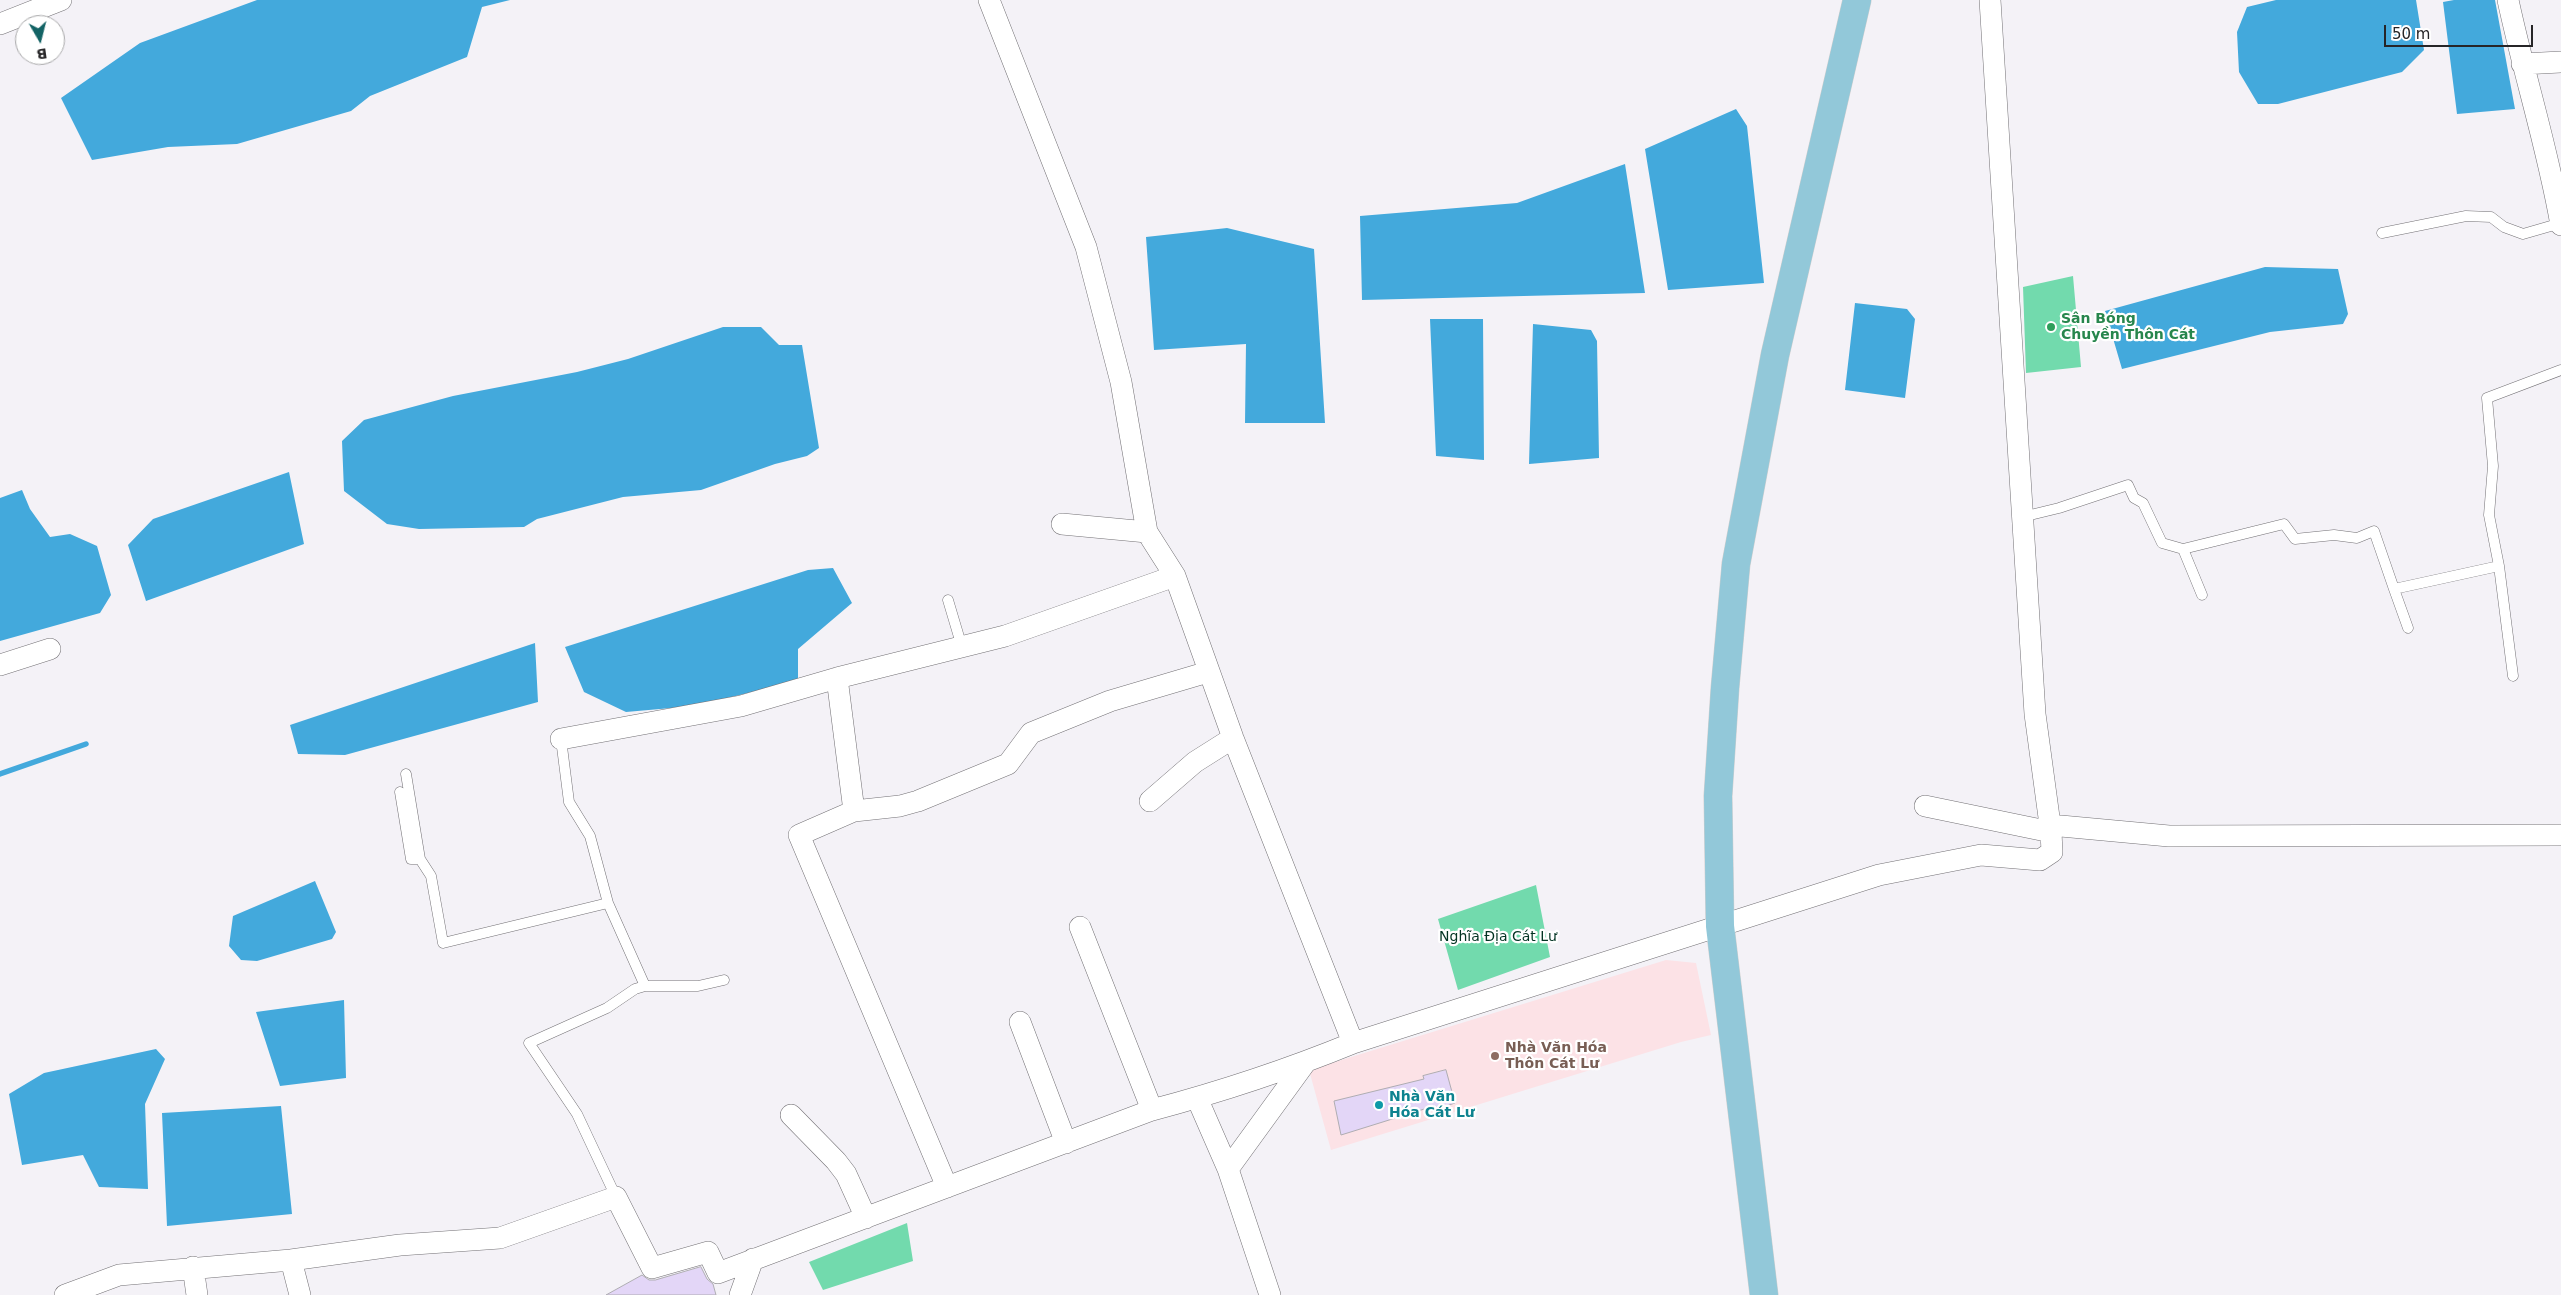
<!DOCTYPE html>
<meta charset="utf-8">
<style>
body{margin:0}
#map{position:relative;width:2561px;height:1295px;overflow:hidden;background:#f4f2f7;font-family:"DejaVu Sans",sans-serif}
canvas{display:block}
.north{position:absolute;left:15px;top:15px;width:50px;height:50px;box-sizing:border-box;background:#fff;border:1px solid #a8a8a9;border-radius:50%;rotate:172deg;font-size:14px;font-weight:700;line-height:20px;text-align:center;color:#262527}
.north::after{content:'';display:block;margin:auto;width:18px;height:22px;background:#136365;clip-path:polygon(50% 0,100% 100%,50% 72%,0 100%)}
.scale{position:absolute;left:2384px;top:25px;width:149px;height:22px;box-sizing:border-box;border:2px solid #262527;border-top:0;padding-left:6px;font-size:15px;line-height:18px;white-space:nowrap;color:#262527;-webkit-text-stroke:4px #fff;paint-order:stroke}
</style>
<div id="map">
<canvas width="2561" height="1295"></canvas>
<div class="north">B</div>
<div class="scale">50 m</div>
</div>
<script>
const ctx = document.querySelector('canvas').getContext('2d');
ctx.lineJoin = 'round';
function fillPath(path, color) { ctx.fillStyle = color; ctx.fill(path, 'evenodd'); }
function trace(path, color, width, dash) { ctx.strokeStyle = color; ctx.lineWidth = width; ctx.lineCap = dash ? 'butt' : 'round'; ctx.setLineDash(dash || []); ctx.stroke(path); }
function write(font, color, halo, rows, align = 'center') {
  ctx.font = font + ' "DejaVu Sans",sans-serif'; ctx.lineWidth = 4.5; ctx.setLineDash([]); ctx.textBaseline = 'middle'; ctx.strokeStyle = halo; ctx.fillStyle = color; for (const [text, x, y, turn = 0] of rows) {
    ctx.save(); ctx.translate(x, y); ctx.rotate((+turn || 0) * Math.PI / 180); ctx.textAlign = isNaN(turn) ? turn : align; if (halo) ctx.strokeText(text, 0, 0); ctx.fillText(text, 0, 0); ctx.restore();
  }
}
fillPath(new Path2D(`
 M1666,960l30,3 15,72 -30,7 -350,108 -22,-80z`), '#fce2e6');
fillPath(new Path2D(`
 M2073,276l8,91 -55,6 -3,-86z
 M1536,885l14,72 -92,33 -20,-71z
 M907,1223l6,38 -90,29 -14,-28z`), '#72daad');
fillPath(new Path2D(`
 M257,0h253l-28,7 -15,50 -97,39 -19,15 -114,33 -69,3 -76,13 -31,-62 79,-55z
 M2276,0h140l8,50 -22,22 -124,32h-20l-19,-32 -2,-40 10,-25z
 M2454,0h41l20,109 -58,5 -14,-112z
 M1736,109l11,17 17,157 -96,7 -23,-141z
 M1625,164l20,129 -283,7 -2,-84 157,-13z
 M1227,228l87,21 11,174h-80l1,-79 -92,6 -8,-113z
 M2265,267l73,2 10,45 -5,10 -73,8 -148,37 -17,-58z
 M1855,303l52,6 8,10 -10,79 -60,-8z
 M1430,319h53l1,141 -48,-4z
 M1533,324l58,6 6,11 2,117 -70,6z
 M723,327h38l18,18h23l17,103 -12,8 -32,8 -74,26 -78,7 -86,22 -13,8 -105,2 -32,-5 -43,-33 -2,-50 22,-21 89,-24 124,-24 51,-13z
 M289,472l15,72 -158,57 -18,-56 25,-26z
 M22,490l8,19 20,28 20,-3 27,12 14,49 -11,18 -100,28v-143z
 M833,568l19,35 -54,46v32l-104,25 -68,6 -42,-20 -19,-45 243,-77z
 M535,643l3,59 -193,53 -47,-1 -8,-29z
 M315,881l21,51 -4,7 -75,22 -16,-1 -12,-14 4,-30z
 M344,1000l2,78 -66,8 -24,-74z
 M156,1049l9,10 -20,45 3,85 -49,-2 -16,-32 -61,10 -13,-71 35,-21z
 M281,1106l11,108 -125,12 -5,-113z`), '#43a9dc');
trace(new Path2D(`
 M0,774l86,-30`), '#43a9dc', 5.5);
const building = new Path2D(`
 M1446,1070l9,33 -20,7 -1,-4 -93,29 -7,-34 90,-22 -1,-3z
 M701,1267l6,12 6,5 3,11h-110l36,-20 7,5h6z`);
fillPath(building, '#e3d6f7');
trace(building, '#afadb2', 1);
const service = new Path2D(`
 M2382,233l84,-17 25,1 13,10 19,7 38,-11
 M2022,517l37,-9 69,-23 6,13 9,5 19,40 21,6 101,-25 11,15 39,-4 23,3 17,-7 20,58 105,-23
 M2183,549l19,46
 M2394,589l14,39
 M948,600l14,47
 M2513,676l-14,-110 -10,-51 4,-49 -6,-68 74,-28
 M561,739l8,63 21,34 18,67 37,83
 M406,774l14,85 11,17 12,67 165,-40
 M400,792l11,67h9
 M616,1197l-39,-83 -48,-71 78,-35 28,-19 10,-3h53l26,-6`);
const minor = new Path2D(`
 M989,0l97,247 35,135 26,150 28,44 58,162 120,305
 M1990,0l45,714 16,118
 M2508,0c16,75 40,149 53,225
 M0,24l61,-24
 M2522,64l39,-2
 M1062,524l85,8
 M0,665l50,-16
 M837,678l17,133
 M561,739l180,-33 96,-28 168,-42 170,-60
 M1150,801l45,-39 38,-24
 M2050,825l119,11 392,-1
 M1080,927l72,183
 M1020,1022l46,121
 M1197,1098l31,71 42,126
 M791,1115l45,46 10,13 20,44
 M1228,1169l77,-106
 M947,1187l-148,-352 55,-24 46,-5 18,-5 90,-37 23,-31 79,-32 98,-29
 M291,1260l9,35
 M193,1267l4,28
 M65,1295l54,-20 172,-15 109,-15 100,-7 116,-41 36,71 56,-16 10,21 434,-163c68,-18 135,-40 201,-67l526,-168 102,-20 59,5 12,-8 -1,-20 -126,-26
 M740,1295l13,-36`);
const primary = new Path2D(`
 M1764,1295l-44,-369 -2,-130 7,-108 11,-124 39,-209 82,-355`);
trace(service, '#737175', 11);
trace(minor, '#737175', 22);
trace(primary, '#cfcfcf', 29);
trace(service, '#fff', 10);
trace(minor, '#fff', 21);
trace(primary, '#92c8d9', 28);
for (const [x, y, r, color] of [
 [2051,327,5,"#2e9e5b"],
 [1495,1056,5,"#8d6e63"],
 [1379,1105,5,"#0f9aa8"]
]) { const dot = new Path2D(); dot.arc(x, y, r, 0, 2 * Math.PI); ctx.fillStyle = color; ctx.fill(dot); trace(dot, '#fff', 2); }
write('bold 14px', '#27864d', '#fff', [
 ["Sân Bóng",2061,319],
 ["Chuyền Thôn Cát",2061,335]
], 'left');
write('14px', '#033423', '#fff', [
 ["Nghĩa Địa Cát Lư",1498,937]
]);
write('bold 14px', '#785e54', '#fff', [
 ["Nhà Văn Hóa",1505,1048],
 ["Thôn Cát Lư",1505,1064]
], 'left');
write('bold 14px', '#0d838f', '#fff', [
 ["Nhà Văn",1389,1097],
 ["Hóa Cát Lư",1389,1113]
], 'left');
</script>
